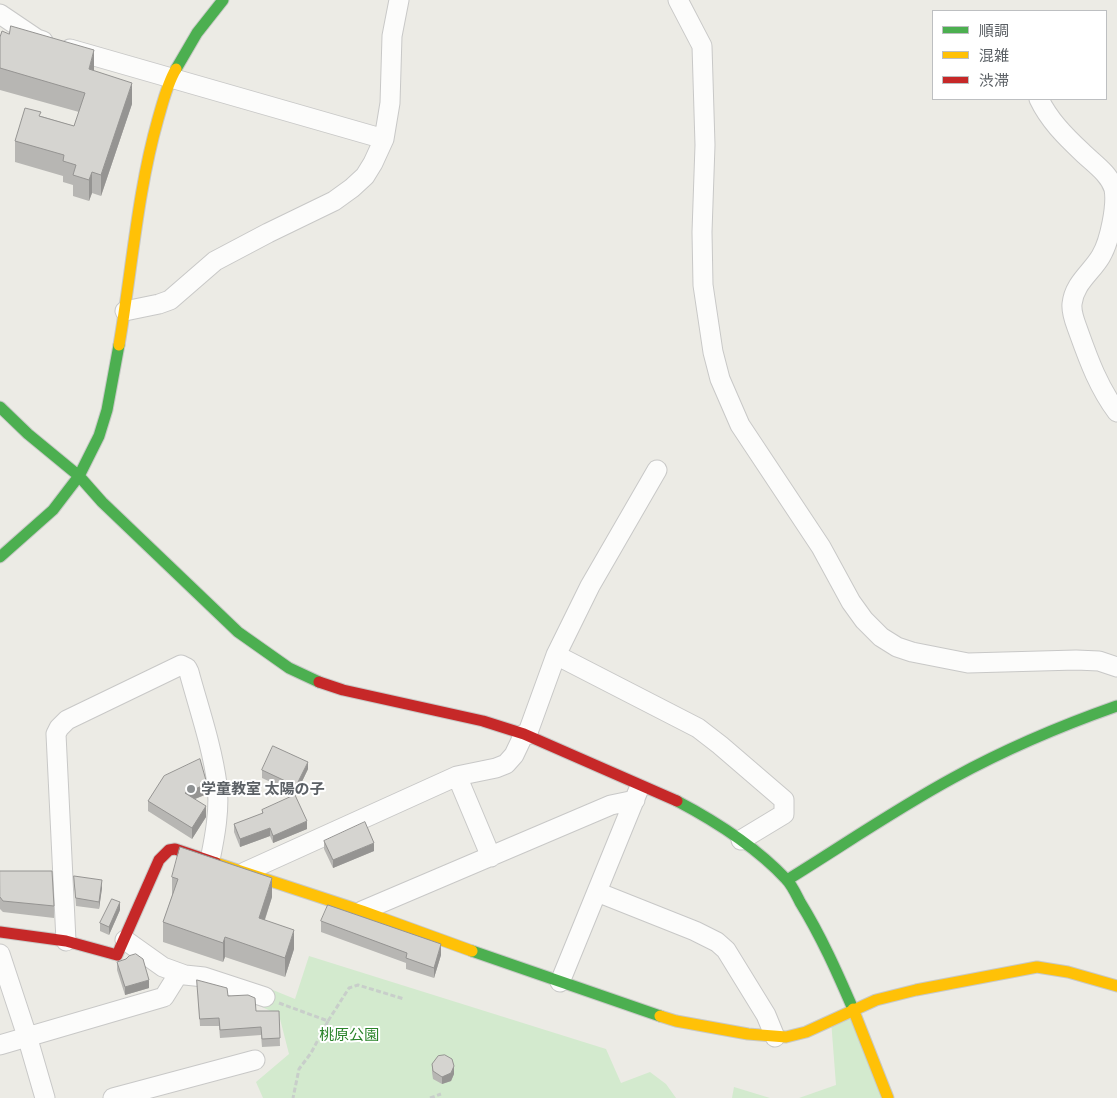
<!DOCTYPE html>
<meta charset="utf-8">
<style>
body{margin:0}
#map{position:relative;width:1117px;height:1098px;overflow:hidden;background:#ecebe5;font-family:Raleway,"Noto Sans JP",sans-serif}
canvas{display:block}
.legend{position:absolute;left:932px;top:10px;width:175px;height:90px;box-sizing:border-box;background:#fff;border:1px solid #bdbfc1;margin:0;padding:6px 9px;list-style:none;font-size:15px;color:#5b6065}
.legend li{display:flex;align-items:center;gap:10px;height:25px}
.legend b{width:25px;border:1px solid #bdbfc1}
</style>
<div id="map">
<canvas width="1117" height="1098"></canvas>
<ul class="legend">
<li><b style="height:6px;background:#4caf50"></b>順調</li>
<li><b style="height:6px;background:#ffc107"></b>混雑</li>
<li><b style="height:6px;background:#c62828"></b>渋滞</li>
</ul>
</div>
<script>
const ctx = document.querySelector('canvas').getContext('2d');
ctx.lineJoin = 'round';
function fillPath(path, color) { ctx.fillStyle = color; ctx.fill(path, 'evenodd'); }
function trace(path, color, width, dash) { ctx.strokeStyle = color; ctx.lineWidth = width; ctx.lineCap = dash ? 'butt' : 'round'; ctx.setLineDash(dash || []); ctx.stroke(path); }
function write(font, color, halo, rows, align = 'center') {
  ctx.font = font + ' Raleway,"Noto Sans JP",sans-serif'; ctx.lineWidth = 4; ctx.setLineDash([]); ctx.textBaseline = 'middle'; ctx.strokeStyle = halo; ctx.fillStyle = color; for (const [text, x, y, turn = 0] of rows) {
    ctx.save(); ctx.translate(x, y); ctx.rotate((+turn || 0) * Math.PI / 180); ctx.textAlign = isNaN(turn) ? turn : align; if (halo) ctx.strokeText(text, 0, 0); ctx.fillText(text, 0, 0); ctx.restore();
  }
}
fillPath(new Path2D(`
 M309,956l297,93 15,34 29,-11 16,12 10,14h-413l-7,-16 33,-28 -10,-39 -17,-8 6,-19 27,11z
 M853,1009l35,89h-89l37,-13 -5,-65z
 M734,1087l36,11h-38z`), '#d3eace');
const street = new Path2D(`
 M678,0l24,46 3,99 -3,87 1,53 10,67 7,27 20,46 81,122 30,55 13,18 17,17 16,10 15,5 56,11 108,-3 23,1 18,6
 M0,14l37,25 6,2
 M70,49l314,90
 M1039,99c10,21 26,37 43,53 11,11 27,21 32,37 3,16 -4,52 -13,67 -9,16 -27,27 -29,48 -1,10 4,20 7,29 10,28 20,55 38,79
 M125,311l34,-7 11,-4 45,-39 53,-28 66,-32 18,-13 13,-12 8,-13 11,-24 6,-36 2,-67 7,-36
 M556,655l142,73 22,17 64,55v14l-43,26
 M527,735l29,-80 34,-69 67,-116
 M457,776l34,81
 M245,872l212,-96 39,-8 10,-4 8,-9 10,-21
 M597,892l98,39 22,11 9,8 40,65 9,22
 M362,911l249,-106 24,-5
 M125,940l38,27 22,8 19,2 61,20
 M66,941l-10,-207 3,-6 8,-8 114,-55 6,3 2,4c10,37 23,74 28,112 3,25 -2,52 -7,76
 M0,954l27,82 18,62
 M560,982l78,-191
 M0,1045l164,-48 15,-24
 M113,1098l142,-38`);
const fast = new Path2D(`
 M176,69l21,-36 26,-33
 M0,407l28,27 51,42 23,26 136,130 51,36 30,14
 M0,557l53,-47 26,-34 20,-40 8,-26 12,-65
 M677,801c38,20 79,46 109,78 6,6 10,15 14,23 21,34 37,70 53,107
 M787,880c55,-34 109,-71 166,-102 53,-29 107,-52 164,-72
 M472,951l188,65`);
const slow = new Path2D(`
 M119,345c13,-75 18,-152 39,-226 5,-17 9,-35 18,-50
 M216,863l146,48 110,40
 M853,1009l35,89
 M660,1016l16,5 72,13 38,3 20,-5 70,-32 40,-10 121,-23 31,5 49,14`);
const jam = new Path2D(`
 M319,682l24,8 140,31 41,13 153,67
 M0,932l66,9 51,14 42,-95 10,-10 6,-1 41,14`);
trace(street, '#c8c8c7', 21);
trace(fast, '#c8c9c7', 13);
trace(slow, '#c8c9c7', 13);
trace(jam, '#c8c9c7', 13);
trace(new Path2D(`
 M279,1003l49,18 -17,32 -12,16 -6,29
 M328,1021l21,-33 9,-3 46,14
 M430,1098l11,-4`), '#c8ceca', 3, [5, 2.5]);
trace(street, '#fcfcfb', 19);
trace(fast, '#4caf50', 11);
trace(slow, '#ffc107', 11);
trace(jam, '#c62828', 11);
fillPath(new Path2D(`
 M0,37l94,34 38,33 -31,92 -9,-3 -3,8 -16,-5v-11l-10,-3v-6l-48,-14v-21l26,-25 33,10 5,-14 -79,-22z
 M308,769l-12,25 -34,-16v-8z
 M207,794l-12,5 11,18 -14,22 -44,-28v-10z
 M262,810l45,19 -34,14 -3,-7 -30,11 -6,-15v-8l28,-10z
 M324,841l50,10 -41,17 -9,-19z
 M0,871l54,35v12l-51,-6 -3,-3z
 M74,876l28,12 -3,21 -23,-3z
 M172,877l100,20 -7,23 29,29 -9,28 -60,-20 -2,5 -60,-20v-20l9,-26z
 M120,910l-11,25 -9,-4v-8z
 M321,921l120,34 -7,23 -28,-9v-6l-85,-31z
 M117,962l32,26 -24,7 -8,-25z
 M197,980l59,31h23l1,35 -18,1 -1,-12 -41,3 -1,-12h-19z
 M432,1064l22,10 -3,7 -9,3 -9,-5 -1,-7z`), '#b7b6b3');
fillPath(new Path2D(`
 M94,50v21l-5,19v-21z
 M132,83v21l-31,92v-21z
 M92,172v21l-3,8v-21z
 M308,762v7l-12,25v-8z
 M207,784v10l-22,9v-10z
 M206,806v11l-14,22v-11z
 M307,821v8l-34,14v-7z
 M270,828v8l-30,11v-8z
 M374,843v8l-41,17v-8z
 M272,878v19l-13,40v-19z
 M102,880v8l-3,21v-7z
 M120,902v8l-11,25v-8z
 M294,930v19l-9,28v-19z
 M225,937v20l-2,5v-19z
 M441,944v11l-7,23v-10z
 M149,980v8l-24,7v-8z
 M454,1066v8l-3,7 -9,3v-7z`), '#959492');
const building = new Path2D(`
 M11,26l83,24 -5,19 43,14 -31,92 -9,-3 -3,8 -16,-5 3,-10 -13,-4 1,-6 -49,-14 10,-33 16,4 -2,4 35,10 11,-33 -85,-25v-31l2,-6 7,3z
 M273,746l35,16 -12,24 -34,-16z
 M200,759l7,25 -22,9 21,13 -14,22 -44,-27 16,-25z
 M295,795l12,26 -34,15 -3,-8 -30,11 -6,-15 29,-11 -1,-3z
 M365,822l9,21 -41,17 -9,-19z
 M180,847l92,31 -13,40 35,12 -9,28 -60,-21 -2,6 -60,-21 15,-43 -6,-2z
 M0,871h52l2,35 -51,-5 -3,-4z
 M74,876l28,4 -3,22 -23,-4z
 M112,899l8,3 -11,25 -9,-4z
 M328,905l113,39 -7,24 -28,-10 1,-5 -86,-32z
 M136,954l7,5 6,21 -24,7 -8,-25 9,-3 3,-3z
 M197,980l30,8 1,8 20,-1 7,3 1,13h23l1,27 -18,1 -1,-12 -41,3 -1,-12 -19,1z
 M445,1055l7,4 2,7 -3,7 -9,4 -9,-6 -1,-7 6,-8z`);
fillPath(building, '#d5d4d0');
trace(building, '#959492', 1);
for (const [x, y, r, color] of [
 [191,789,5,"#8e9192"]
]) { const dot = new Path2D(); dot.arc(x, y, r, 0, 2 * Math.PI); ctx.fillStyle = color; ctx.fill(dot); trace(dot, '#fff', 2); }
write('bold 15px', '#5b6065', '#fff', [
 ["学童教室 太陽の子",201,789]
], 'left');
write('15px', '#2b842b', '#fff', [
 ["桃原公園",349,1035]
]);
</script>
